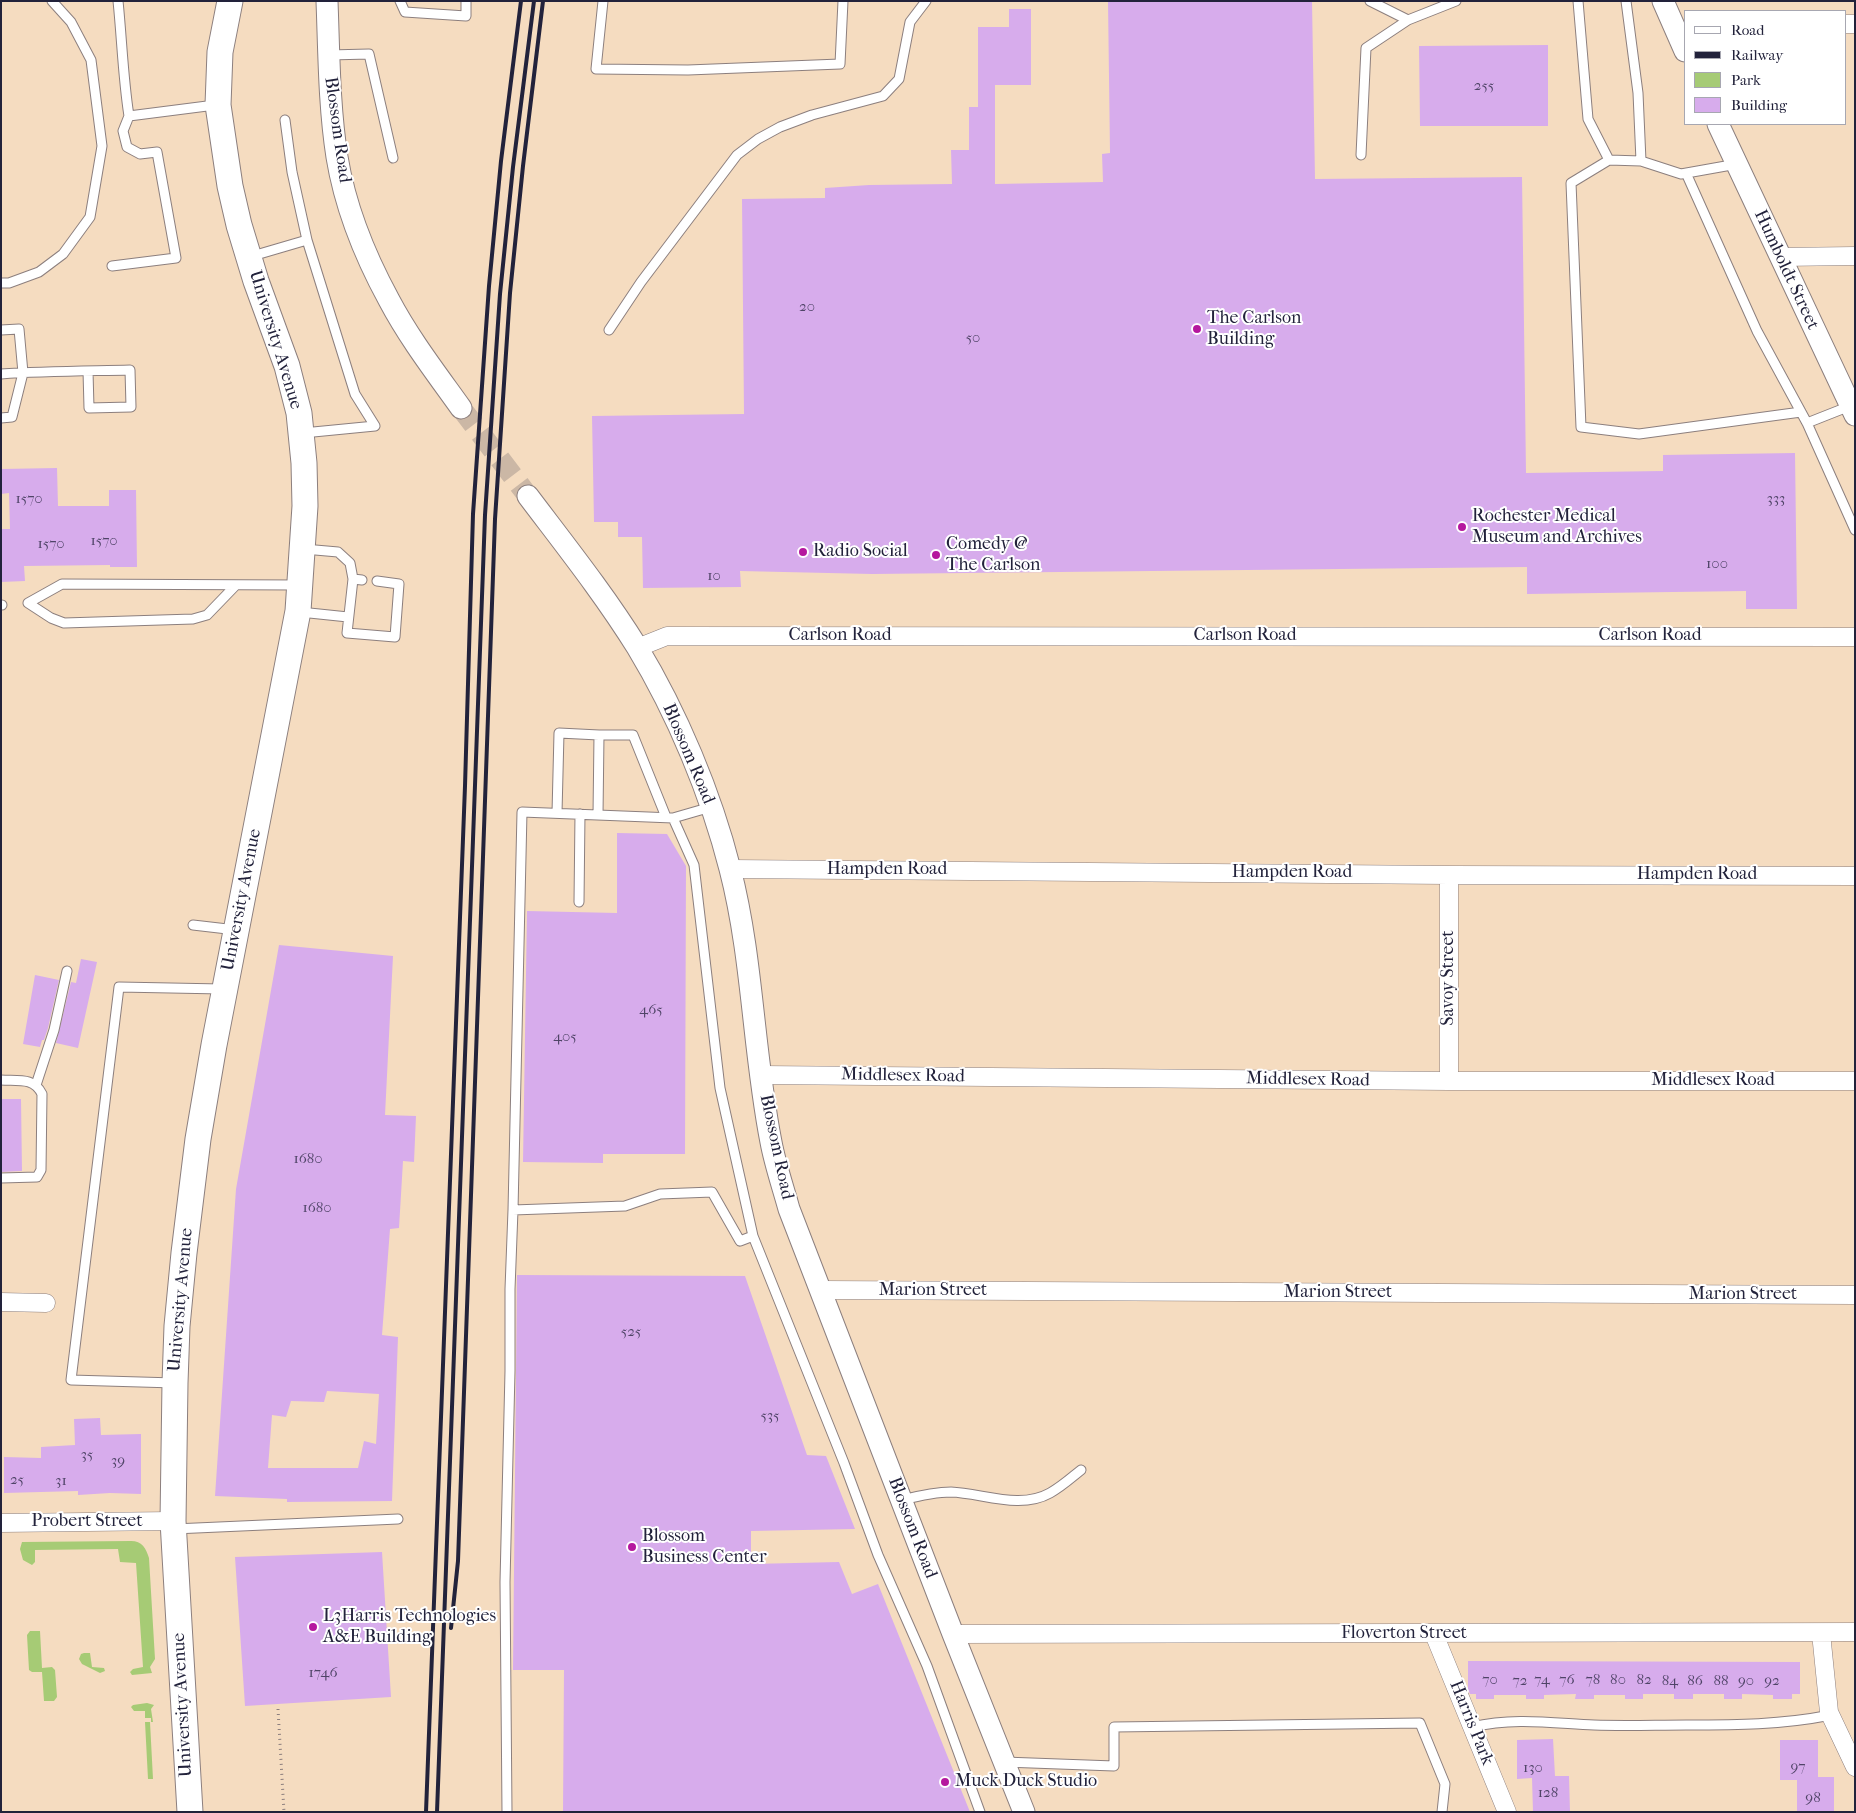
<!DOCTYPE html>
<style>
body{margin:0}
#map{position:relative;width:1856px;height:1813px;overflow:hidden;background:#f5dcc0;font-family:"IM FELL French Canon",serif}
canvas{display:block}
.frame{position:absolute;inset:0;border:2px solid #22223b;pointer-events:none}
.legend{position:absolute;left:1684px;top:10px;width:162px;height:115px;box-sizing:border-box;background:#fff;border:1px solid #a7a7b1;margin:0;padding:6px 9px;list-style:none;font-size:15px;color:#22223b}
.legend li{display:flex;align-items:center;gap:10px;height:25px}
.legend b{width:25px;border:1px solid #a7a7b1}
</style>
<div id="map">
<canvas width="1856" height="1813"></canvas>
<div class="frame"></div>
<ul class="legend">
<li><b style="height:6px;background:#fff"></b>Road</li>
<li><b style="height:6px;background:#22223b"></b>Railway</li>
<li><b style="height:14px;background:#a6cb75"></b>Park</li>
<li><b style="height:14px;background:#d7acec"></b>Building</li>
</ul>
</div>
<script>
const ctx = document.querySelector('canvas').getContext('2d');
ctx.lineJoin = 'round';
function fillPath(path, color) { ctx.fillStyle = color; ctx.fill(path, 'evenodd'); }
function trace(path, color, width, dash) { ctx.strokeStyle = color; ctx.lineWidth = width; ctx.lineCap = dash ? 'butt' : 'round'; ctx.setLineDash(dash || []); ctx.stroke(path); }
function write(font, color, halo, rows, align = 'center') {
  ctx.font = font + ' "IM FELL French Canon",serif'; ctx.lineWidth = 4; ctx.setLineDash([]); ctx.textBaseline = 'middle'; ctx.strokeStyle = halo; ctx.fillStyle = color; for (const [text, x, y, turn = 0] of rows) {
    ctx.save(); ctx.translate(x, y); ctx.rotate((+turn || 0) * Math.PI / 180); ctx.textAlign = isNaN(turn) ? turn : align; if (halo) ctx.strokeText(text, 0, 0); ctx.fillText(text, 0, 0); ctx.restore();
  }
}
fillPath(new Path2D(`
 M131,1541c11,0 15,7 18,17l6,101 -5,8 2,6 -20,2 -2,-3 3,-3 10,-2 -7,-104 -16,-1 -2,-13 -83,1v12l-3,3 -9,-5 -3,-11 2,-7z
 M30,1631h10l2,37 10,-1 3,3 2,27 -3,4h-10l-2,-29h-10l-3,-2 -2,-35z
 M84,1653h6l2,14 12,1 1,3 -5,2 -18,-9 -3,-5 2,-5z
 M147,1703l7,2 -3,4 2,13h-2v-4h-6v-7h-11l-3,-4 2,-2z
 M145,1722h5l3,57h-5z`), '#a6cb75');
fillPath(new Path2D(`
 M1108,1h204l3,178 207,-2 4,296 137,-2v-16l132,-2 2,156h-51v-18l-219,3v-27l-655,7 -132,-3 1,16 -98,1 -1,-51h-24v-15h-24l-2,-106 152,-2 -2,-215 83,-1v-10l44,-3 83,-1 -1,-34h18v-43h9v-80h31v-18h22v76h-36v99l108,-2 -1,-28 8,-1z
 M1548,45v81h-128l-1,-80z
 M57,468l1,38h51v-16h27l1,77h-27v-2l-86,1 1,15 -24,1v-53h9l-1,-36 -8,1v-25z
 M617,833l50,1 19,32 -1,288h-82v9l-80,-1 4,-251 90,2z
 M279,945l114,11 -8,159 31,1 -2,46 -11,-1 -4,67 -9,1 -8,106 16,2 -6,164 -105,1v-3l-72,-3 21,-307zM327,1391l52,3 -3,50 -12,-3 -6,27h-90l4,-53 14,2 5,-16 33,1z
 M81,959l16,3 -19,86 -22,-5 15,-61 5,1z
 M35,975l24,5 -11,48 -4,12h-2l-2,7 -17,-3z
 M1,1099h20l1,72 -21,1z
 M517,1275l228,1 62,179 19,1 29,73 -104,2v33l88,-2 13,32 26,-10 92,228h-407l1,-142h-51z
 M100,1418l1,17 40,-1v60l-31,-1 -32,2v-4l-74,2v-36l37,1v-11l34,-2 -1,-26z
 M382,1552l9,145 -146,9 -10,-149z
 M1468,1661l332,1v32h-8v5h-19v-4l-31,-1v5h-18v-5h-31v5h-19v-5h-31v5h-18v-4h-31v4h-19l1,-5 -32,1v4h-18v-4h-32v4h-18v-5h-6l-2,-5z
 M1553,1739l2,37h14l1,36h-37l-1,-34 -15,1v-39z
 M1780,1740h38v37h16v35h-37v-32h-17z`), '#d7acec');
trace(new Path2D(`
 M461,408l67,88`), '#cbb7a5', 21, [21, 11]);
const service = new Path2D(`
 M118,1c4,39 5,77 11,115
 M400,1l5,11 61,4v-15
 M603,1l-7,68 92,1 152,-6 3,-63
 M1370,1l38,19
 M1578,1l10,118 21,41 -38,23 10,244 58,7 162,-22
 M1626,1l12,92 3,68 40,13 56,-10
 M329,55l40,-1 24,104
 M285,120l7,52 15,68
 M1361,155l5,-107 42,-28 48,-19
 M1609,160l32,1
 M1686,173l71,158 50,92 43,-17
 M249,257l58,-17 48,154 20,32 -72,7
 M112,266l64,-8 -19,-106 -17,2 -13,-7 -4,-16 6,-15 86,-11
 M1,283h8l30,-11 24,-18 27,-37 12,-71 -11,-86 -20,-38 -19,-21
 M1,330l18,-1 4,44 -11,44 -11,1
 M609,330l32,-48 96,-127 21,-16 22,-12 32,-12 71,-19 16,-17 11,-57 16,-21
 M1,374c43,-3 86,-3 129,-4l1,37 -42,1 -1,-37
 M1807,423l48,107
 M304,549l34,3 12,11 3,16
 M362,580l-9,-1 -6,54 48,4 4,-53 -22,-3
 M236,585l-29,30 -14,4 -129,4 -13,-5 -23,-15 34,-19 236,1
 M1,605h1
 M300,612l48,5
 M599,735h34l33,82
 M557,813l2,-80 40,2 -1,80
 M673,818l21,47 26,223 33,148 -13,5 -28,-49 -52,2 -35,12 -112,4 9,-398 151,6 38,-11
 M579,902l1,-88
 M193,925l43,5
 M1,1080c17,1 33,-3 41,14l-1,76 -4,7 -36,1
 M36,1085l18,-55 13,-59
 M753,1236l91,227 34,92 49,111 53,146
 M175,1383l-104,-3 48,-393 103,2
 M902,1500c16,-4 33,-8 49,-8 31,1 69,18 99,1 11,-6 21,-15 31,-23
 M174,1529l224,-10
 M1472,1727c42,-10 80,-4 122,-2 31,1 61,0 92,0 51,0 94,0 145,-10
 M1004,1762l110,4v-39l306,-4 25,61 -3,28
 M507,1812l-2,-230 5,-211v-82l3,-79`);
const minor = new Path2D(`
 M1845,24h10
 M1780,257l75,-1
 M637,648l30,-12 1188,1
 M730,869l719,6 406,1
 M761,1075l688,6h406
 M1449,1081v-206
 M821,1290l1034,5
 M1,1302l45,1
 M1,1523l172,-2
 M1821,1633l8,79 26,55
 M953,1634l902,-2
 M1434,1634l73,178`);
const tertiary = new Path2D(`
 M327,1c2,52 2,105 10,156 8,49 28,99 52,143 20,38 47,73 72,108
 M1663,1l22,50
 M1718,124l137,291
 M528,496c37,49 76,98 109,151 40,66 74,147 93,222 23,89 23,182 41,273 4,22 12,45 18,67l164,425 71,178`);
const secondary = new Path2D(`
 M190,1812l-17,-291 2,-138 2,-57 7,-73 14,-114 16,-94 84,-434 7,-105 -1,-43 -5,-50 -12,-47 -31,-85 -17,-56 -9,-39 -12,-81 2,-53 10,-51`);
trace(service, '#8c7f7e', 11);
trace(minor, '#8c7f7e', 19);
trace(tertiary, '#8c7f7e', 23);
trace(secondary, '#8c7f7e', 27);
trace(new Path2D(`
 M278,1709l6,103`), '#8c7f7e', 3, [1, 4]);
trace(service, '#fff', 9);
trace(minor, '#fff', 18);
trace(tertiary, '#fff', 21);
trace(secondary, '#fff', 25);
trace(new Path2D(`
 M451,1628l7,-67 37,-1042 15,-226 13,-127 20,-165
 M426,1812l39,-1026 8,-272 16,-228 12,-125 20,-160
 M437,1812l48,-1297 15,-221 13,-127 21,-166`), '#22223b', 4);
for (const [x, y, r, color] of [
 [1197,329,5,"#b5179e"],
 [1462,527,5,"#b5179e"],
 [803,552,5,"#b5179e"],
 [936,555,5,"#b5179e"],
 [632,1547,5,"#b5179e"],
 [313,1627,5,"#b5179e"],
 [945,1782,5,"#b5179e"]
]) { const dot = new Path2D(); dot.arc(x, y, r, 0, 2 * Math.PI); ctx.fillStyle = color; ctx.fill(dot); trace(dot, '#fff', 2); }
write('15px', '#4f4467', null, [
 ["255",1484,86],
 ["20",807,307],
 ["50",973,338],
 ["1570",29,499],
 ["333",1776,499],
 ["1570",104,541],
 ["1570",51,544],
 ["100",1717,564],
 ["10",714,576],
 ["465",651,1010],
 ["405",565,1037],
 ["1680",308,1159],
 ["1680",317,1208],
 ["525",631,1332],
 ["535",770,1416],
 ["35",87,1455],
 ["39",118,1461],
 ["25",17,1480],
 ["31",61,1481],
 ["1746",323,1673],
 ["70",1490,1680],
 ["74",1542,1680],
 ["76",1567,1680],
 ["78",1593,1680],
 ["80",1618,1680],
 ["82",1644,1680],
 ["72",1520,1681],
 ["84",1670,1681],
 ["86",1695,1681],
 ["88",1721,1681],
 ["90",1746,1681],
 ["92",1772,1681],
 ["97",1798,1767],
 ["130",1533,1768],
 ["128",1548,1793],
 ["98",1813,1798]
]);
write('18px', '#22223b', '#fff', [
 ["Blossom Road",337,130,82],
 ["Humboldt Street",1786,270,65],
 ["University Avenue",275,340,73],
 ["Carlson Road",840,636],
 ["Carlson Road",1245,636],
 ["Carlson Road",1650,636],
 ["Blossom Road",688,754,67],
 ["Hampden Road",887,870],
 ["Hampden Road",1292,873],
 ["Hampden Road",1697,875],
 ["University Avenue",242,900,-79],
 ["Savoy Street",1449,978,-90],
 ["Middlesex Road",903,1076,1],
 ["Middlesex Road",1308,1080,1],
 ["Middlesex Road",1713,1081],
 ["Blossom Road",776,1147,78],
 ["Marion Street",933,1291],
 ["Marion Street",1338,1293],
 ["Marion Street",1743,1295],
 ["University Avenue",181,1300,-85],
 ["Probert Street",87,1522],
 ["Blossom Road",912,1528,69],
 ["Floverton Street",1404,1634],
 ["University Avenue",183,1705,-93],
 ["Harris Park",1471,1723,68]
]);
write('18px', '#22223b', '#fff', [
 ["The Carlson",1207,319],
 ["Building",1207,340],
 ["Rochester Medical",1472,517],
 ["Museum and Archives",1472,538],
 ["Comedy @",946,545],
 ["The Carlson",946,566],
 ["Radio Social",813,552],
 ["Blossom",642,1537],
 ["Business Center",642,1558],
 ["L3Harris Technologies",323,1617],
 ["A&E Building",323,1638],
 ["Muck Duck Studio",955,1782]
], 'left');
</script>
